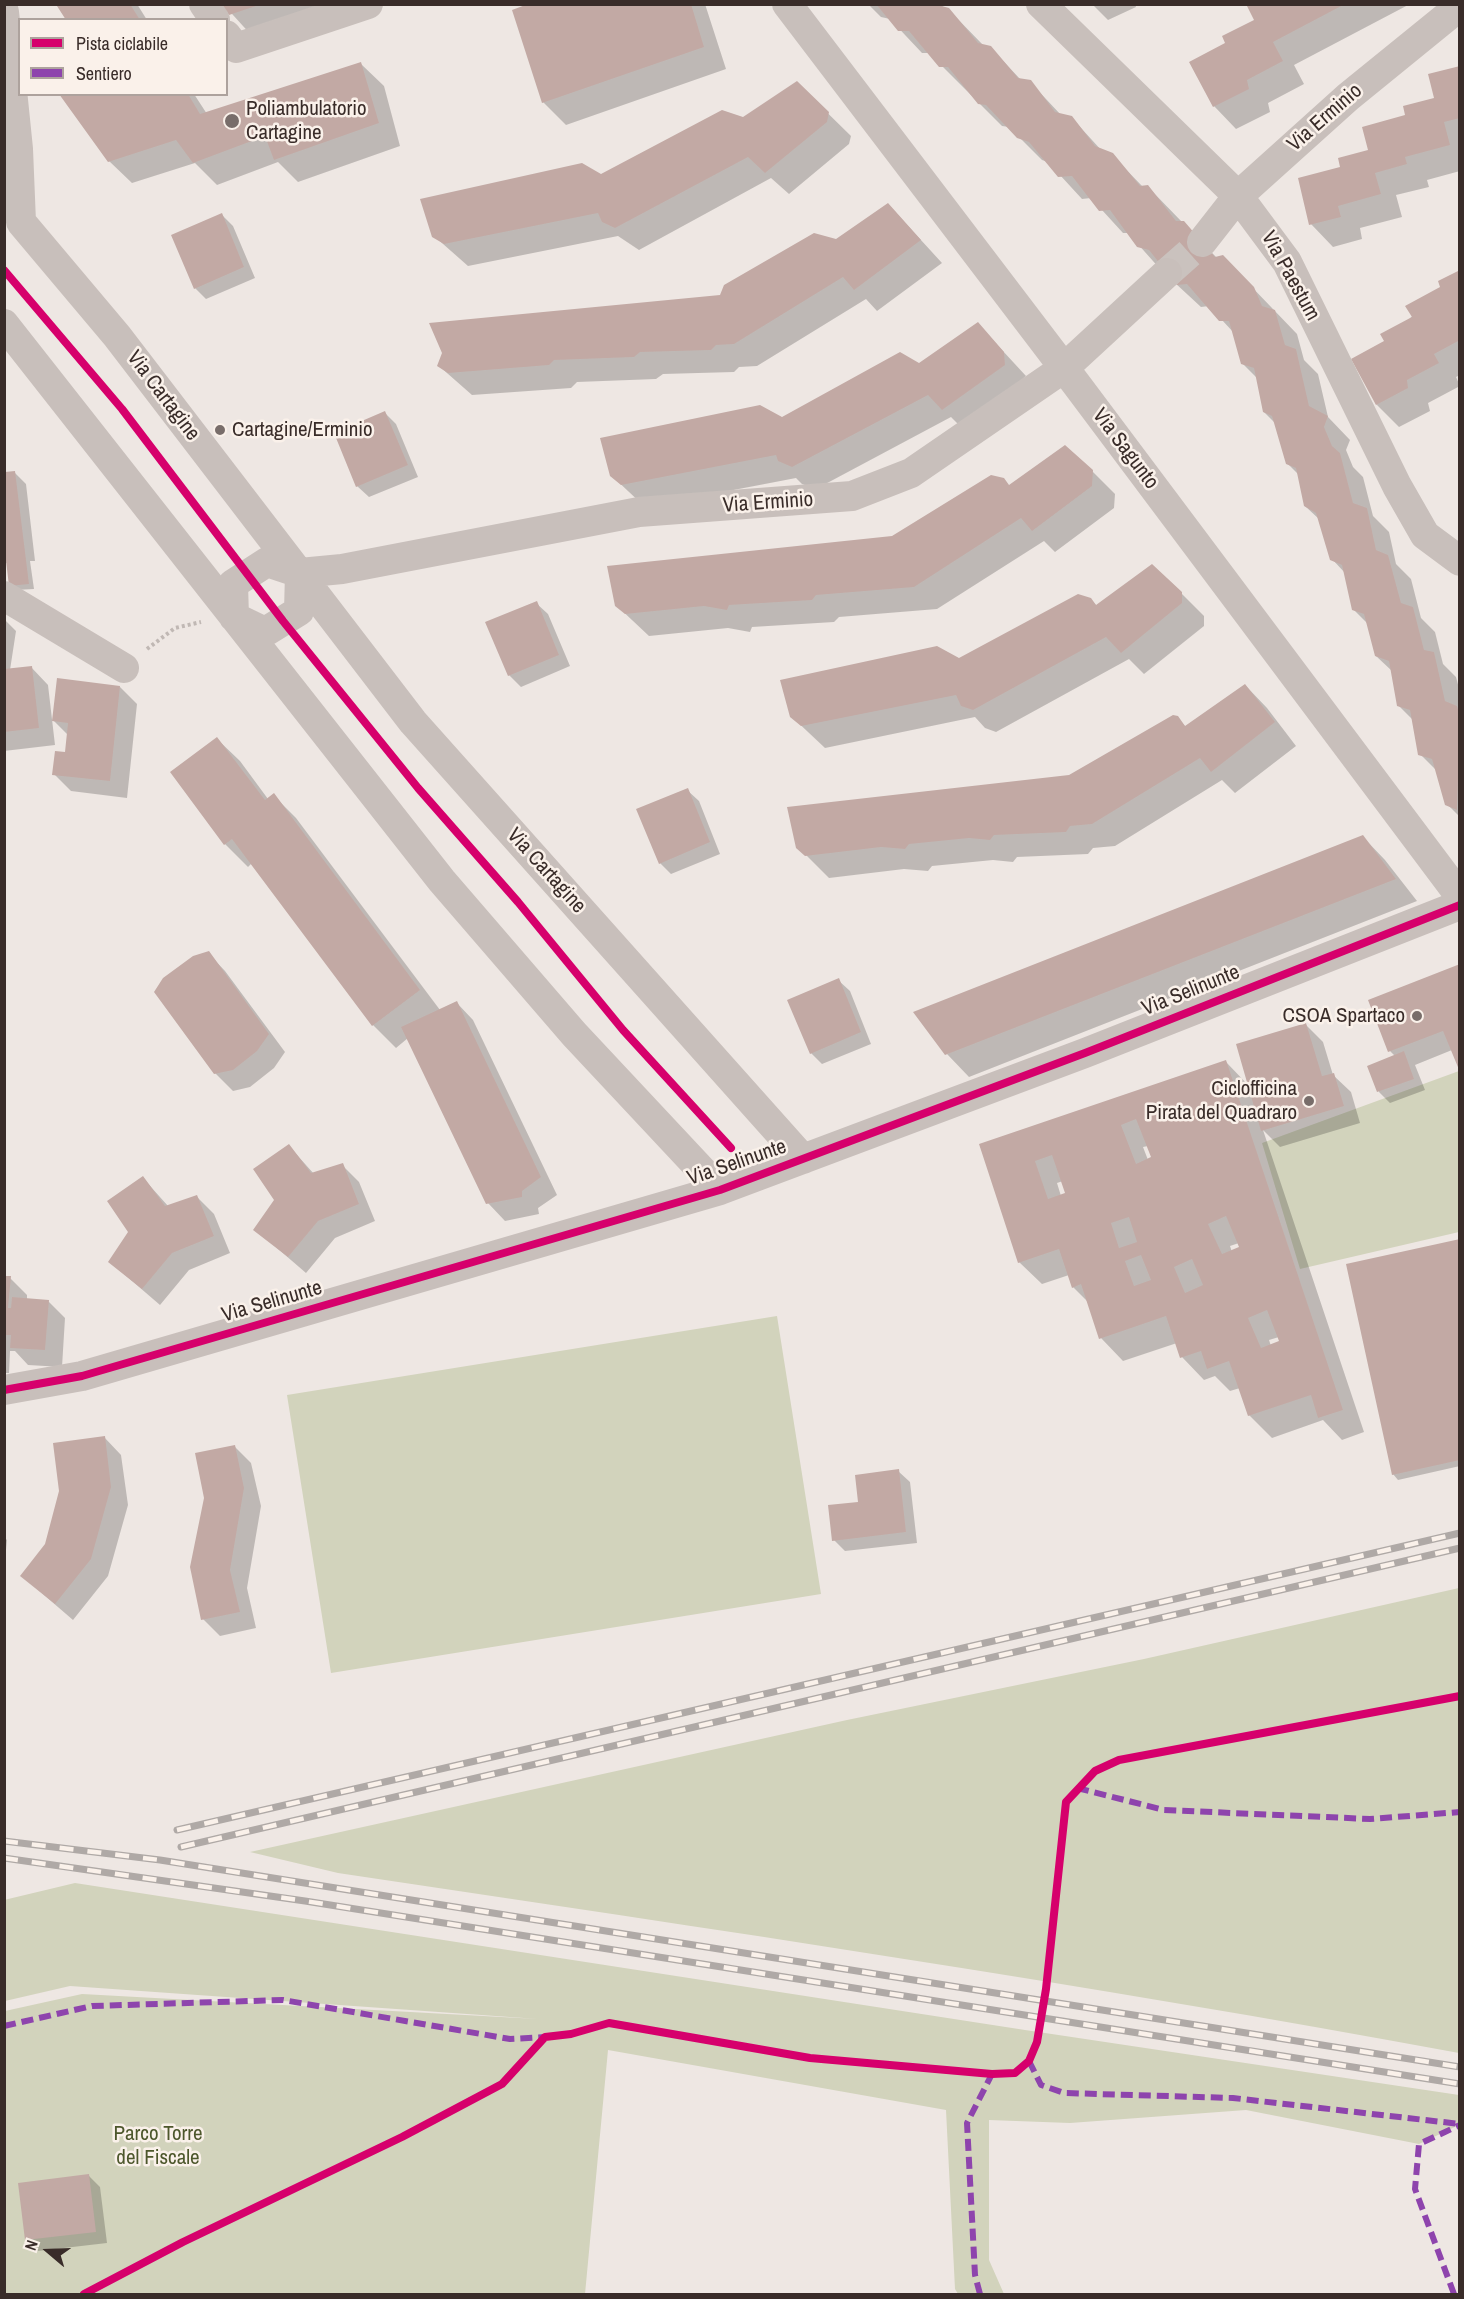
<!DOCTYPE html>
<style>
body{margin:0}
#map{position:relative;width:1464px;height:2299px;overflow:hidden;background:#eee7e3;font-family:"Archivo Narrow",sans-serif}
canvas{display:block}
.frame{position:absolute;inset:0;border:6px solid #392c29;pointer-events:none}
.legend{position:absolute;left:18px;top:18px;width:210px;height:78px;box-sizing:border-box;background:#faf1ea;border:2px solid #ada29d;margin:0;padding:8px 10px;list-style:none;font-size:18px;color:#392c29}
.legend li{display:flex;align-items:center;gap:12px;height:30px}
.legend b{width:30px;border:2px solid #ada29d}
.north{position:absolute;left:18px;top:2221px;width:60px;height:60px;-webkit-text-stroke:4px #faf1ea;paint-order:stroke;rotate:289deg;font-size:16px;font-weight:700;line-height:24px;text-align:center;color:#392c29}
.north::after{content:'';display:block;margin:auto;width:21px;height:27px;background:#392c29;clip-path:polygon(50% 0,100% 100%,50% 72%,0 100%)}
</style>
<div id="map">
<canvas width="1464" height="2299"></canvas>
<div class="frame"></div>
<ul class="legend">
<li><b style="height:8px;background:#d6006c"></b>Pista ciclabile</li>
<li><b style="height:8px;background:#8e44ad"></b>Sentiero</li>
</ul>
<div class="north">N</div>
</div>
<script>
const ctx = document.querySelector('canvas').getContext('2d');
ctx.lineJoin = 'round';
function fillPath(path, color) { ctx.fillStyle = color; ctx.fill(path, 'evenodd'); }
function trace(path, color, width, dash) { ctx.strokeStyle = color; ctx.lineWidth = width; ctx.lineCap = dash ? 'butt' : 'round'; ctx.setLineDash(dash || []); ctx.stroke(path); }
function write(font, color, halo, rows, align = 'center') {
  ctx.font = font + ' "Archivo Narrow",sans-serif'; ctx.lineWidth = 5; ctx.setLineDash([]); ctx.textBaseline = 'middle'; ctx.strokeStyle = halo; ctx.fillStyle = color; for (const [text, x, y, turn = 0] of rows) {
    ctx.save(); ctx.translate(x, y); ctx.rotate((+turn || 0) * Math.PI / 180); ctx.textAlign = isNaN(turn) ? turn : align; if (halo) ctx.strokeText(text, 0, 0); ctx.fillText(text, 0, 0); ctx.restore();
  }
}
fillPath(new Path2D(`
 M1459,1071v161l-159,37 -38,-126z
 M777,1316l44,278 -490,79 -44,-278z
 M1459,1588v465c-372,-69 -746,-124 -1121,-180l-88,-21 597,-132 297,-61z
 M75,1883l950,147 434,65v30l-40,19 -173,-34 -176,13 -81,-3v140l15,34h-46l-3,-5 -9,-179 -338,-60 -23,244h-580v-283l77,-17 456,25 -468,-33 -65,15 -1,-101z`), '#d2d3bc');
fillPath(new Path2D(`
 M62,4h75l10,16h-79z
 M223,4h126l-96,33z
 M533,4h172l21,65 -160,56 -23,-23z
 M868,4h70l10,5 35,36 7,2 31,33 9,2 31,33 10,2 31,34 10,4 31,32h5l69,71 5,-2 75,78 7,26 14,14 10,43 22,23 -4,10 7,17 10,10 10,39 16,16 7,32 15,15 10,39 14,14 8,32 13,13 4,15v125l-13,-13 -10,-33 -17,-17 -7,-34 -15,-15 -6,-34 -16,-15 -8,-32 -15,-15 -8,-36 -13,-14 -12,-39 -15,-14 -6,-31 -12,-12 -11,-39 -12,-12 -7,-34 -15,-15 -8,-30 -25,-27 -8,1 -40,-37 -33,-37h-5l-32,-35 -9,1 -34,-37 -6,-2 -33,-33 -7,-1 -73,-73h-7l-32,-34 -9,-2z
 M1092,4h43l1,3 -28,13z
 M1248,4h162l-116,61 10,19 -36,19 2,9 -34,17 -22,-23 14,-63 28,-22z
 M361,64l23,22 16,60 -102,36 -20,-20 -61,23 -22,-22 -63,20 -23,-22 -48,-66 133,-1 13,20z
 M1460,67v104l-33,9 2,7 -33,8 6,22 -42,11 2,11 -29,8 -22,-23 31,-56 28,-17 37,-35 29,-17z
 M797,83l54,53 -2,8 -60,50 -18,-16 -132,72 -21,-14 -150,30 -34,-30 167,-61 143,-56z
 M888,204l54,59 -65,48 -11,-12 -109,67 -18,1 -5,5 -71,2 -7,5 -79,3 -6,6 -99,7 -33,-29 282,-69 115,-57z
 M222,215l11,11 22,52 -49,21 -11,-11z
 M1460,271v104l-4,2 4,9 -32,17 2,8 -31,16 -22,-22 9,-64z
 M978,324l48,52 -60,56 -15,-15 -135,72 -14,-5 -6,-6 -151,29 -33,-31 170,-57 138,-55z
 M385,413l11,11 22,53 -49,20 -12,-11z
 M1092,471l23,23 -1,14 -59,44 -11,-11 -107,68 -98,8 -5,5 -82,5 -2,5 -22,-4 -79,8 -33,-31 277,-68 116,-51z
 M4,473h11l11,11 9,77h-5l4,28 -19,1 -7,-27h-4z
 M1181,593l23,23v10l-60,48 -15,-15 -133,73 -11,-4 -10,-11 -150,31 -34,-32 168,-57 131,-60 7,7z
 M536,603l12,11 22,52 -49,21 -12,-12 -22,-52z
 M4,619l12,12 -6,39 21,-3 17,18 7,60 -51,6z
 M1245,685l22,23 29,38 -61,47 -13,-13 -107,66 -22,2 -5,6 -71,3 -4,5 -20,-2 -61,6 -4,5 -24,-2 -75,9 -31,-31 272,-71 107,-58 9,9z
 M120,687l17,17 -10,94 -56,-7 -17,-17 12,-20 2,-19 -15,-15z
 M217,739l23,22 28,38 5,-4 23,23 144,192 16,-8 17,18 84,175 -19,13 1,6 -34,7 -17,-18 -80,-165 -12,10 -23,-23 -121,-162 -4,4 -23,-23z
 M687,790l12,11 21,53 -49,20 -11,-11z
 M1363,837l22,23 32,41 -448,176 -22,-23z
 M208,953l17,18 60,81 -11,16 -24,19 -17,4 -18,-18z
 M1460,966l-8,84 -37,15 10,25 -35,13 -11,-11 -10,-26 26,-10 -5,-5z
 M838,980l12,11 21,53 -49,20 -11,-11z
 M1306,1025l17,17 10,33 18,17 9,31 -80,24 -17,-17 101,302 -22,8 -19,-20 -51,18 -23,-23 -9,-27 -10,3 -15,-15 -11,4 -22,-23 -5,-14 -54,18 -22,-23 -12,-35 -16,-16 -4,-12 -27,9 -23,-22 -39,-117 246,-83 24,25zM1148,1146l5,12 -5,2 -5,-13zM1063,1181l4,12 -6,3 -4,-13zM1239,1243l2,5 -9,4 -2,-6zM1279,1337l2,5 -10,4 -2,-6z
 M289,1146l25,28 28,-9 17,17 16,39 -40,17 -29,35 -51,-44 21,-29z
 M143,1178l25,28 29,-9 17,17 16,39 -41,17 -29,35 -50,-43 20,-30z
 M1460,1240v226l-62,14 -5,-6z
 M4,1277l6,1 17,17v5l21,1 17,17 -3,49 -34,-2 -13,-14h-5l-1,22h-5z
 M104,1437l17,18 7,50 -20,71 -35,44 -51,-44 25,-31z
 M234,1446l17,17 10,43 -14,82 9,40 -36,8 -17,-17z
 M898,1471l12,11 7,61 -72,8 -11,-11 25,-37z
 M4,1537l3,3 -3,30z
 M89,2176l11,11 7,56 -69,8 -11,-11z`), '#0003');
fillPath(new Path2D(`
 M59,4h71l10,16h-74l-9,-14z
 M221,4h38v1l-30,10z
 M528,4h163l13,43 -162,56 -30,-93z
 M876,4h58l15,4 29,35 13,3 27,32 13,2 24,32 17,4 23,30 18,7 27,33 8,-1 28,36h8l31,36 8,-2 31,32 8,19 13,4 10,35 11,4 13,57 19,10 -4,11 8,19 8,7 13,50 14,5 9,42 12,5 13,48 12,4 11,43 10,2 11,49 12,5 3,10 -3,94 -12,-5 -13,-46 -14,-4 -8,-45 -13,-4 -8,-45 -14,-5 -11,-42 -12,-4 -10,-45 -12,-5 -14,-47 -12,-7 -8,-38 -10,-4 -14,-48 -9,-4 -9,-44 -13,-4 -12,-43h-10l-32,-37 -10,1 -28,-35 -12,-3 -27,-37 -11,1 -27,-35 -14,1 -29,-35 -12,-4 -31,-33 -8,-1 -30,-37h-9l-30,-36h-11z
 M1246,4h99l-72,38 10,19 -36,19 2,9 -36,18 -24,-45 36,-19 -3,-7 32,-16z
 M361,62l18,61 -105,37 -9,-24 -72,27 -17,-23 -68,22 -49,-68h129l12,20z
 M1460,66v52l-16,4 6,23 -45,12 2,7 -32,9 6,21 -43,12 3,11 -32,8 -11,-47 42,-11 -2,-9 30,-8 -6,-23 43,-12 -2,-9 31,-8 -6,-24z
 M797,81l32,31 -2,10 -62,51 -17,-16 -133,71 -13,-6 -4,-9 -154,31 -12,-7 -12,-38 162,-36 19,11 121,-64 21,7z
 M888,203l33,37 -67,50 -11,-13 -109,67 -18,1 -5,5 -71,2 -6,5 -80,3 -5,5 -101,8 -11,-7 5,-13 -13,-30 291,-28 4,-10 90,-52 22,6z
 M222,213l22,54 -50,22 -23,-54z
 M1460,270v70l-26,14 5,9 -32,17 1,8 -32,17 -25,-46 33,-18 -4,-7 32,-17 -7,-11 35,-19 -2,-6z
 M978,322l26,30 1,13 -63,45 -14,-15 -136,72 -14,-6 -2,-6 -155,30 -11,-9 -10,-38 160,-33 22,12 118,-65 19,11z
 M385,411l23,54 -52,22 -22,-54z
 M1065,445l28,25 -1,16 -60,45 -11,-13 -107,69 -98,8 -4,5 -83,5 -2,5 -23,-4 -79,8 -10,-8 -8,-40 285,-30 99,-61 13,3 5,7z
 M15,471l14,113 -20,2 -4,-34v-80z
 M1152,564l30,28v11l-61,50 -15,-16 -133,73 -12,-4 -5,-11 -155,31 -11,-9 -10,-37 157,-34 22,12 119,-64 13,4 5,7z
 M537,601l22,54 -51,21 -23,-54z
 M32,666l7,62 -35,4v-63z
 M57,678l63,8 -10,95 -58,-6 3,-24 10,1 3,-29 -16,-2z
 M1245,684l30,38 -64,50 -11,-14 -108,66 -22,2 -4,6 -72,3 -4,5 -21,-2 -60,6 -4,5 -24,-2 -76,9 -9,-8 -9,-41 282,-32 104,-60 5,1 7,10z
 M217,737l48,63 9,-7 146,197 -48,36 -140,-187 -8,6 -54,-73z
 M688,788l22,54 -51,22 -23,-55z
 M1363,835l33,44 -451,176 -32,-43z
 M209,951l60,83 -12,17 -24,19 -19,4 -60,-82 9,-14 30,-22z
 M1460,964v108l-17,-41 -55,21 -20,-52z
 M839,978l22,54 -51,22 -23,-54z
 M457,1001l84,176 -19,14v6l-36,7 -85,-177z
 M1306,1023l16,53 12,-3 10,33 -83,25 -25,-87z
 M1404,1051l10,28 -37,13 -10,-26z
 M1226,1060l117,350 -25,8 -7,-23 -63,21 -19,-55 -22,8 -6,-18 -21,7 -14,-42 -67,23 -18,-55 -9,4 -13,-39 -41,14 -39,-119zM1136,1119l15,38 -15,7 -15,-39zM1052,1155l13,38 -17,6 -13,-38zM1226,1216l13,31 -17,7 -14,-30zM1129,1217l8,25 -18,6 -8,-25zM1141,1255l10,25 -17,6 -9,-25zM1192,1259l11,26 -18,8 -11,-26zM1267,1310l12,31 -18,7 -13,-30z
 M289,1144l22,29 32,-10 16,41 -41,17 -30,36 -35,-27 21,-30 -21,-31z
 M143,1176l22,30 32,-11 17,41 -42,17 -30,36 -34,-27 20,-30 -21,-31z
 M1460,1239v221l-68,15 -46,-211z
 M4,1276h7l-3,32h3l1,-11 37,3 -4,50 -35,-2 1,-13h-7z
 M105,1436l6,51 -20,72 -36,45 -35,-28 25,-32 14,-53 -6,-48z
 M235,1445l9,43 -14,82 10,42 -39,8 -11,-53 14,-69 -9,-45z
 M899,1469l7,63 -74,9 -4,-36 30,-3 -3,-27z
 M89,2174l7,58 -71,8 -7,-57z`), '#c2a9a4');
trace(new Path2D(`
 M1167,273l35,-31`), '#cac2be', 30, [30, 15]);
trace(new Path2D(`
 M147,649l28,-21 26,-6`), '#c0b8b4', 4, [3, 3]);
trace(new Path2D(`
 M204,4l11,16
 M787,4l290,381 383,511
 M1041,4l197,192 49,66 110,224 28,49 35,26
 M4,12l14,137 3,73 96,114 296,386 390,437
 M226,35l10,13 132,-44
 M1202,242l36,-46 110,-99 112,-91
 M4,324l438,557 132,153 146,156
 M4,596l120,72
 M234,617l-1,-33 34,-22 33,11 42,-4 297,-57 213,-16 59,-23 153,-105 103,-95
 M234,617l31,15 34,-21 1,-38
 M4,1390l78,-14 638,-186 365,-137 375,-148`), '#c8bfbb', 30);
const rail = new Path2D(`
 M177,1830l1283,-297
 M4,1841l156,19 1300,207
 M181,1847l1279,-299
 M4,1858l301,43 1155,183`);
trace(rail, '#afa9a6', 7);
trace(rail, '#faf1ea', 4.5, [14]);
trace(new Path2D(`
 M1077,1788l87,22 206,9 90,-7
 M4,2026l88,-20 191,-6 227,39 35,-2
 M1029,2061l12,24 23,8 169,5 227,26
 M980,2294l-5,-19 -8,-152 25,-49
 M1454,2294l-39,-105 4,-45 41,-19`), '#8e44ad', 6, [12, 6]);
trace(new Path2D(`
 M4,270l118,139 161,212 135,167 100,114 105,128 108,118
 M4,1390l78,-14 638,-186 365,-137 375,-148
 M84,2294l99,-52 219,-105 100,-53 43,-47 26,-3 38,-11 201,35 182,16 23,-1 14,-12 8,-19 9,-53 20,-187 29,-31 24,-11 341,-64`), '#d6006c', 8);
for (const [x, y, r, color] of [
 [232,121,8,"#786d6a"],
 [220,430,6,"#786d6a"],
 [1417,1016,6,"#786d6a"],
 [1309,1101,6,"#786d6a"]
]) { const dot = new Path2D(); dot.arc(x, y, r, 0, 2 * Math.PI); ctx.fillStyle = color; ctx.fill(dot); trace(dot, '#faf1ea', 2); }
write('21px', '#392c29', '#faf1ea', [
 ["Poliambulatorio",246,109],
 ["Cartagine",246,133],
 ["Cartagine/Erminio",232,430],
 ["CSOA Spartaco",1405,1016,"right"],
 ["Ciclofficina",1297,1089,"right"],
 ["Pirata del Quadraro",1297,1113,"right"]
], 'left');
write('21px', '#392c29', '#faf1ea', [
 ["Via Erminio",1325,118,-41],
 ["Via Paestum",1290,276,61],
 ["Via Cartagine",163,396,53],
 ["Via Sagunto",1125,449,53],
 ["Via Erminio",768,503,-4],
 ["Via Cartagine",546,871,48],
 ["Via Selinunte",1191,991,-22],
 ["Via Selinunte",737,1163,-19],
 ["Via Selinunte",272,1302,-16]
]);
write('21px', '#4d572c', '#faf1ea', [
 ["Parco Torre",158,2134],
 ["del Fiscale",158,2158]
]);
</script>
